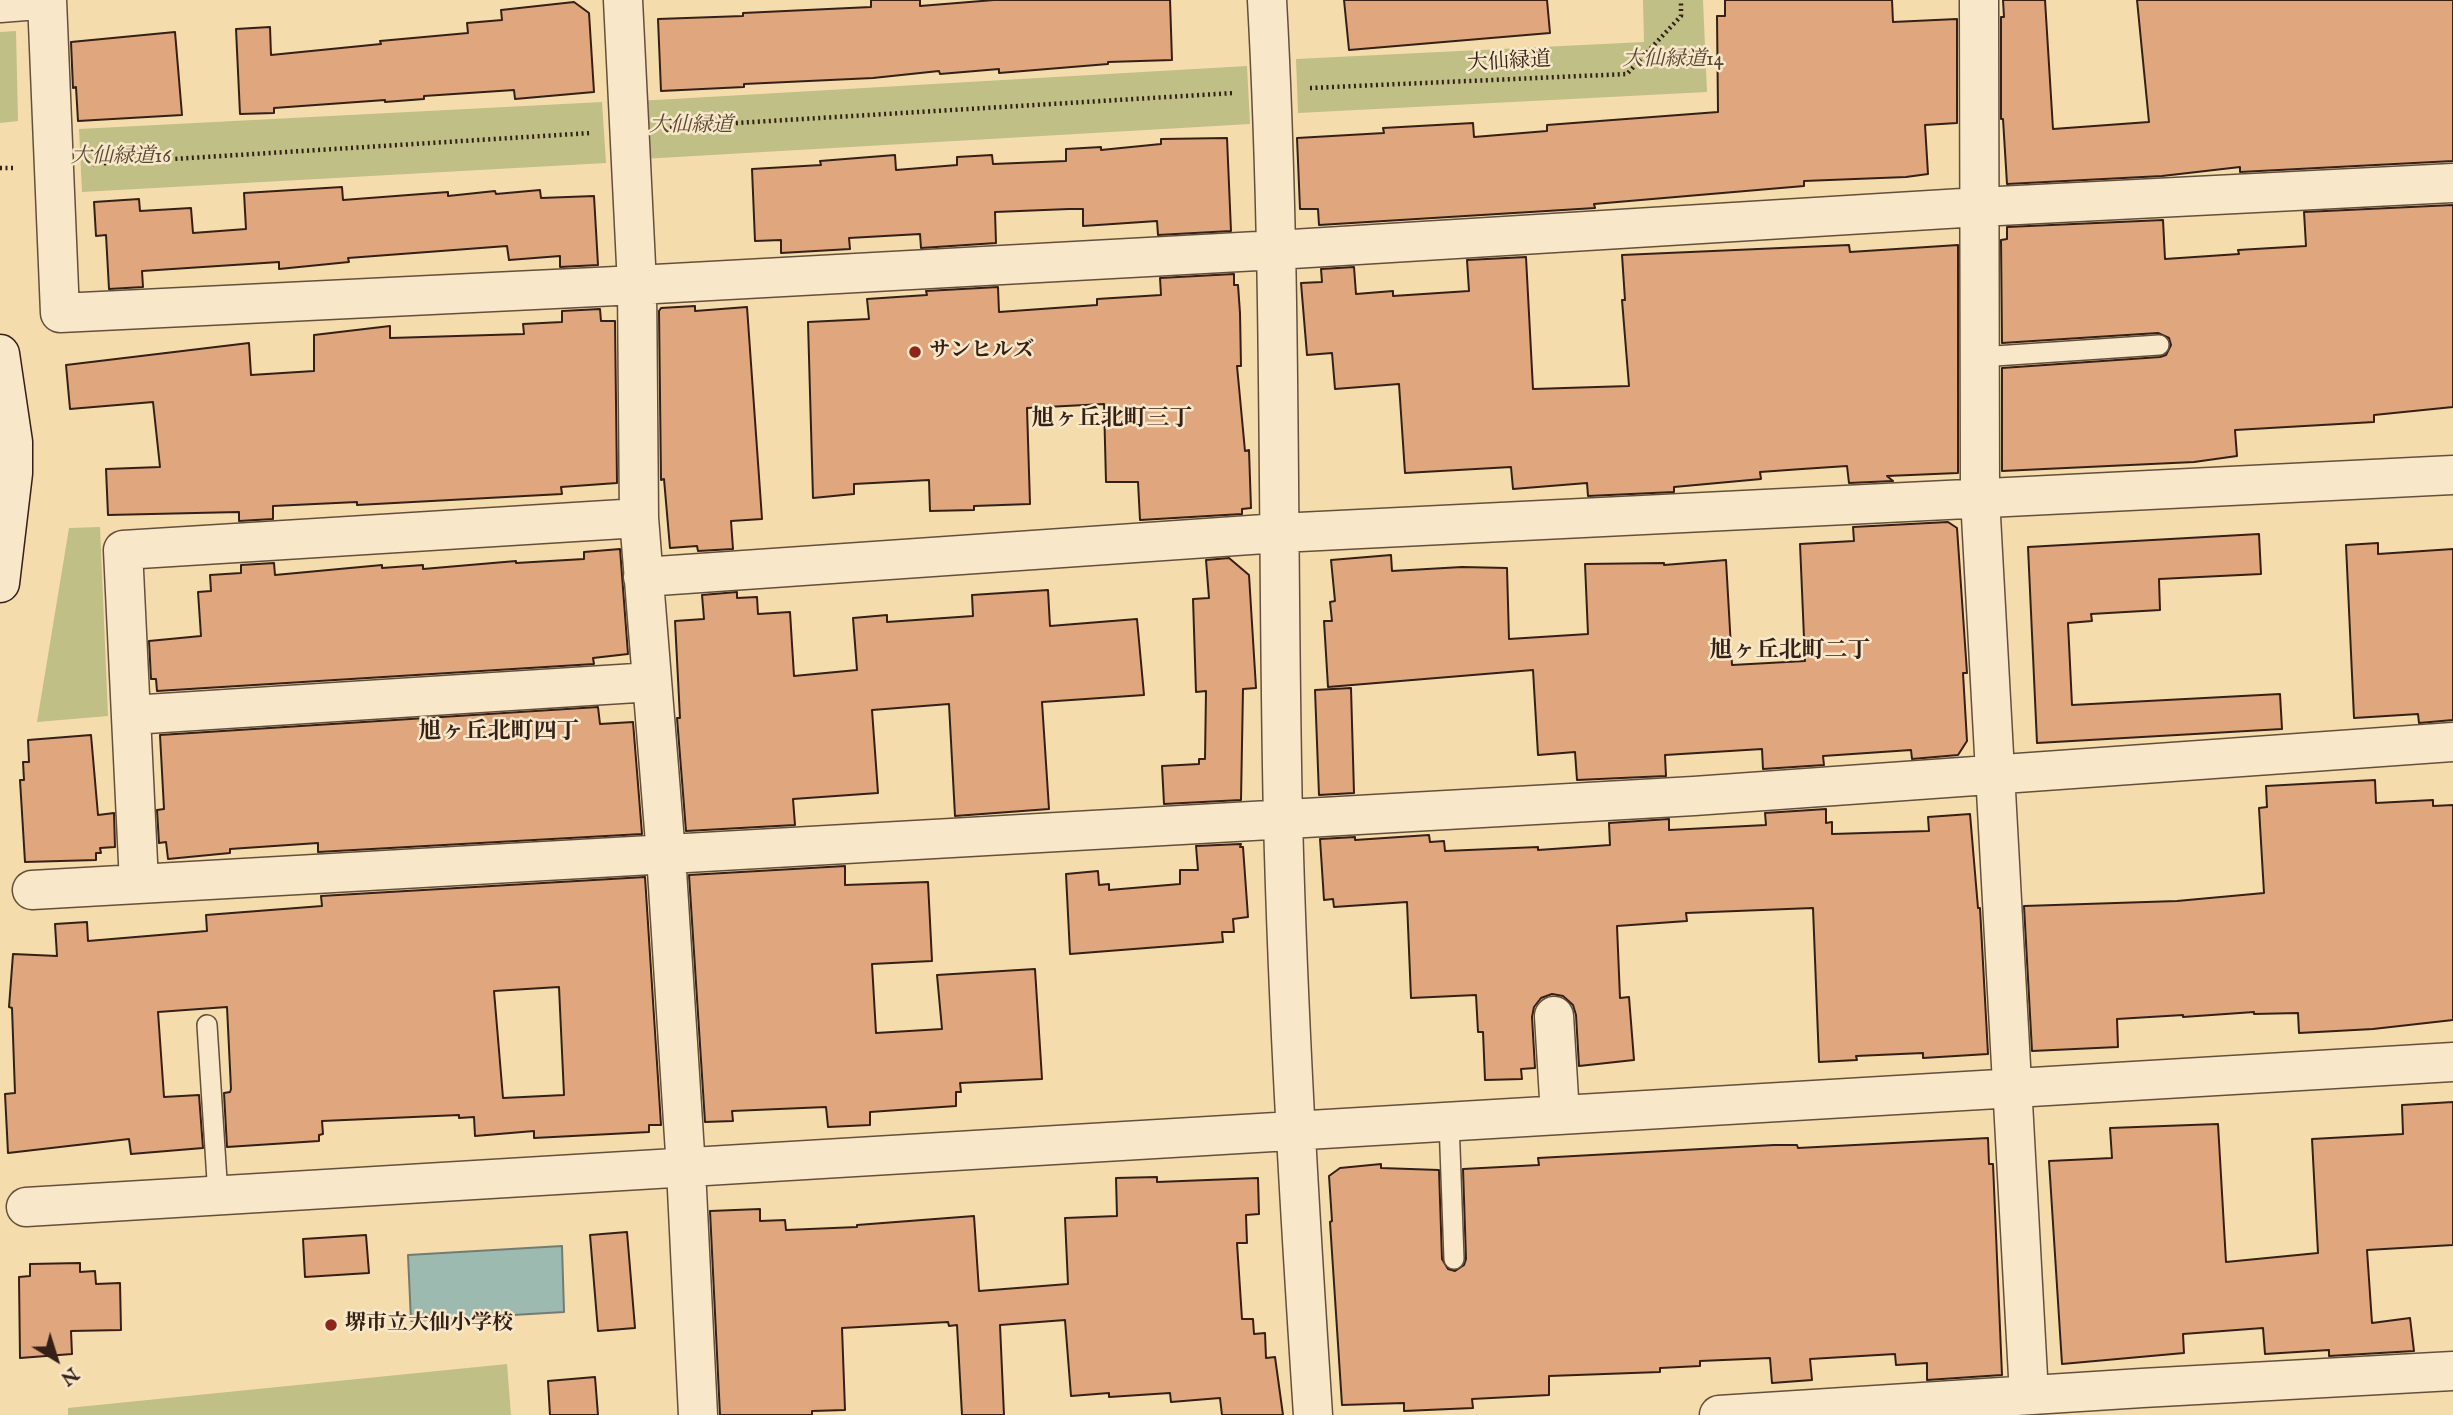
<!DOCTYPE html>
<meta charset="utf-8">
<style>
body{margin:0}
#map{position:relative;width:2453px;height:1415px;overflow:hidden;background:#f5dcac;font-family:"IM FELL English",serif}
canvas{display:block}
.north{position:absolute;left:21px;top:1324px;width:70px;height:70px;-webkit-text-stroke:5px #f8e8c9;paint-order:stroke;rotate:142deg;font-size:19px;font-weight:700;line-height:28px;text-align:center;color:#342017}
.north::after{content:'';display:block;margin:auto;width:24px;height:32px;background:#342017;clip-path:polygon(50% 0,100% 100%,50% 72%,0 100%)}
</style>
<div id="map">
<canvas width="2453" height="1415"></canvas>
<div class="north">N</div>
</div>
<script>
const ctx = document.querySelector('canvas').getContext('2d');
ctx.lineJoin = 'round';
function fillPath(path, color) { ctx.fillStyle = color; ctx.fill(path, 'evenodd'); }
function trace(path, color, width, dash) { ctx.strokeStyle = color; ctx.lineWidth = width; ctx.lineCap = dash ? 'butt' : 'round'; ctx.setLineDash(dash || []); ctx.stroke(path); }
function write(font, color, halo, rows, align = 'center') {
  ctx.font = font + ' "IM FELL English","Noto Serif JP",serif'; ctx.lineWidth = 5; ctx.setLineDash([]); ctx.textBaseline = 'middle'; ctx.strokeStyle = halo; ctx.fillStyle = color; for (const [text, x, y, turn = 0] of rows) {
    ctx.save(); ctx.translate(x, y); ctx.rotate((+turn || 0) * Math.PI / 180); ctx.textAlign = isNaN(turn) ? turn : align; if (halo) ctx.strokeText(text, 0, 0); ctx.fillText(text, 0, 0); ctx.restore();
  }
}
fillPath(new Path2D(`
 M1643,0h60l4,92 -409,21 -2,-54 348,-17z
 M16,31l2,90 -18,2v-91z
 M1247,66l3,58 -608,35 -4,-58z
 M602,102l4,61 -524,29 -3,-63z
 M100,527l8,189 -71,6 32,-194z
 M507,1364l4,51h-443v-7z`), '#c0bf86');
const water = new Path2D(`
 M562,1246l2,66 -153,9 -3,-66z`);
fillPath(water, '#9dbab1');
trace(water, '#737c73', 2);
const building = new Path2D(`
 M871,0h49v6l74,-6h176l2,60 -64,2v2l-109,9v-4l-59,5 -1,-3 -66,7 -129,6v3l-83,4 -3,-72 85,-3v-3l128,-6z
 M1344,0h203l3,33 -201,17z
 M1725,0h167l1,22 64,-3v104l-32,2 3,49 -22,3 -102,4v5l-210,18 1,4 -276,17 -1,-16h-18l-3,-71 87,-5 -1,-5 90,-5 1,14 73,-6v-6l171,-13 -1,-96h8z
 M2003,0h42l8,129 96,-7 -12,-122h316v161l-213,11v-5l-78,9 -155,8 -4,-65h-2v-102h3z
 M574,2l15,11 5,79 -79,7 -1,-9 -90,6v3l-39,3v-2l-111,8v5l-34,1 -4,-85 34,-2 1,28 110,-11 -1,-3 88,-8 -1,-10 35,-3 -1,-10z
 M175,32l7,83 -104,6 -2,-34 -3,1 -2,-46z
 M1227,138l4,93 -73,4 -1,-14 -74,5v-17h-14l-74,3 1,31 -75,5 -1,-14 -71,4 1,11 -69,4v-13l-26,1 -3,-72 69,-4 -1,-4 75,-6 1,15 61,-5v-8l35,-2 1,9 73,-3v-12l35,-2v3l60,-6v-5z
 M342,187l1,13 105,-8v4l47,-5 1,3 44,-4 1,8 53,-2 4,69 -38,2v-11l-51,4 -2,-14 -159,12 1,4 -70,7v-7l-137,9 1,16 -34,2 -3,-54 -10,1 -2,-34 45,-3 1,12 51,-3 2,25 53,-4 -2,-36z
 M2453,205v202l-79,8v7l-139,8 2,26 -43,6 -192,9v-103l158,-11 6,-2 5,-10 -2,-7 -11,-5 -156,10 -1,-103 6,-1v-12l156,-7 2,39 74,-5 -1,-4 68,-4 -2,-34z
 M1849,245l1,7 108,-7v228l-71,3 6,5 -44,2 -2,-17 -45,3 -42,3 1,7 -87,8v5l-86,4 -1,-13 -74,6 -2,-22 -106,6 -6,-89 -64,5 -3,-36 -25,2 -6,-72 21,-1 -1,-13 33,-2 2,27 37,-3v5l76,-5 -2,-31 59,-3 7,132 96,-3 -7,-86h3l-3,-45z
 M1234,274v11h4l2,28 1,53h-4l8,85 4,-1 2,58 -9,1v5l-102,6 -2,-38h-32l-2,-78 -77,4 3,96 -56,2v4l-44,1 -1,-31 -75,4v10l-41,4 -5,-176 61,-3 -2,-20 60,-4 -1,-4 72,-4 1,25 98,-7v-6l64,-4 -1,-17z
 M695,306v5l52,-4 15,212 -31,2 2,28 -35,2 -1,-5 -27,2 -6,-69 -3,1 -2,-169 2,-3z
 M600,309l1,12h14l2,162 -56,4 1,7 -205,11v-3l-84,4v13l-34,2v-9l-131,3 -2,-46 54,-2 -7,-65 -83,7 -4,-44 183,-22 2,32 63,-4v-36l76,-9v12l134,-4 -1,-10 39,-2v-11z
 M1948,522l9,6 10,145h-4l4,68 -9,14 -46,4 -1,-9 -88,6 1,9 -61,4 -1,-20 -97,6 1,21 -89,4 -2,-28 -37,3 -5,-85 -205,17 -4,-66h8l-2,-19 5,-1 -4,-41 60,-5 1,16 70,-4 45,1 2,71 79,-5 -3,-70 79,-1v2l62,-5 6,105 73,-4 -5,-117 54,-3 -1,-14z
 M2259,534l2,40 -102,5 1,31 -69,4 1,7 -24,2 4,82 208,-11 2,35 -245,14 -9,-196z
 M2378,543v11l75,-5v171l-34,3 -1,-9 -64,4 -8,-173z
 M620,549l8,105 -35,4 1,6 -437,27 -1,-12h-5l-2,-38 52,-5 -3,-44 13,-1 -1,-16 31,-2v-8l33,-2 1,12 107,-10v3l41,-3v4l93,-8v2l68,-4v-7z
 M1229,558l20,17 7,113 -13,1 -2,111 -77,4 -2,-38 37,-2v-5h6l1,-68 -10,1 -3,-93 16,-1 -3,-38z
 M1048,590l2,36 87,-7 7,76 -102,7 7,107 -94,7 -6,-112 -77,6 6,83 -85,6 2,26 -109,6 -9,-113h3l-5,-97 29,-2 -2,-24 35,-3v6l20,-1 1,17 32,-2 4,64 63,-6 -4,-52 34,-3v7l86,-6 -1,-21z
 M1351,688l3,105 -35,2 -4,-105z
 M598,707l2,17 33,-2 9,112 -324,18v-9l-88,6v4l-62,6 -2,-17 -7,1 -2,-33 7,-1 -4,-74z
 M91,735l7,80 16,-2 1,34 -15,1 1,5h-5v7l-71,2 -5,-82h4l-1,-18h6l-1,-22z
 M2375,780l1,23 57,-3v6l20,-1v215l-80,9 -74,4 -1,-20 -44,1v-2l-71,5v-2l-66,4 1,28 -86,4 -8,-145 153,-5 87,-8 -5,-85 8,-1 -1,-21z
 M1826,809v14l6,-1v12l97,-3 -1,-14 42,-3 8,94h2l8,146 -65,4v-5l-67,3 1,4 -38,2 -6,-154 -127,5 1,8 -70,5 3,72 9,-1 5,63 -55,6 -3,-51 -3,-10 -10,-9 -11,-2 -11,4 -7,9 -2,10 3,51 -14,1 1,10 -37,1 -2,-48h-5l-2,-37 -65,3 -4,-96 -73,5 -1,-8 -9,1 -4,-61 35,-2v3l74,-5 1,7 14,-1 1,10 93,-4v3l72,-5 -1,-22 60,-4v11l97,-5 -1,-12z
 M1241,844l-1,3h3l5,70 -15,2 1,13h-12l1,10 -153,12 -4,-80 32,-3 1,14 10,-1v6l71,-6v-14h18l-2,-24z
 M845,866v19l83,-3 4,79 -60,3 4,69 66,-4 -5,-54 98,-6 7,110 -82,4 1,9h-5v14l-86,6v13l-42,2 -2,-20 -94,4 1,10 -28,1 -16,-247z
 M645,877l16,248h-12v7l-115,6v-7l-59,5 -1,-19 -15,1v-3l-137,6 1,13 -4,1v6l-92,6 -3,-54 6,-1 1,-3 -4,-82 -69,5 6,85 35,-2 4,53 -72,6 -2,-15 -121,14 -3,-59 10,-1 -3,-85 -3,-1 4,-53 44,2 -2,-32 32,-2 1,19 119,-10 -1,-16 116,-9 -1,-10zM559,987l5,108 -61,3 -9,-107z
 M2453,1102v143l-86,5 5,73 38,-5 4,33 -85,5v-6l-64,4 -2,-26 -80,6 1,19 -122,11 -13,-203 63,-3 -2,-30 108,-4 8,138 92,-9 -6,-114 91,-5 -1,-29z
 M1988,1138l1,26h4l9,211 -75,5v-17l-31,2 -1,-11 -85,5 2,21 -40,3 -2,-25 -70,3v5l-40,2v4l-111,4v19l-77,4 1,9 -69,3v-8l-62,2 -12,-183 2,-1 -3,-45 11,-8 41,-4v4l58,2 3,89 6,10 7,2 9,-6 2,-6 -3,-90 76,-4 -1,-7 236,-13h23l1,3z
 M1157,1177v5l101,-4 1,36 -13,1 1,28h-10l5,76h11l1,15 11,-1 1,25 9,-1 8,58h-61l-2,-17 -49,4 -1,-9 -61,4v-4l-38,3 -6,-76 -65,5 4,90h-42l-5,-90 -8,1 -1,-4 -106,6 3,82 -33,1v4h-92l-10,-204 50,-2v12l25,-1 1,10 71,-3v-2l117,-9 5,75 89,-7 -3,-66 52,-2 -1,-38z
 M627,1232l8,96 -37,3 -8,-96z
 M366,1235l3,38 -64,4 -2,-38z
 M80,1263v9l15,-1 1,13 24,-1 1,47 -50,1 1,23 -52,4 -1,-81 11,-1v-12z
 M595,1377l3,38h-48l-2,-34z`);
fillPath(building, '#e0a67e');
trace(building, '#342017', 2);
const lane = new Path2D(`
 M1980,357l179,-12
 M207,1025l11,171
 M1449,1121l5,138`);
const street = new Path2D(`
 M47,0l13,313 577,-28 639,-35 703,-43 474,-24
 M623,0l14,285 2,233 27,337 20,314 12,246
 M1267,0c15,272 10,545 16,818 5,199 17,398 30,597
 M1979,0l1,498 49,897
 M0,3l38,-3
 M643,577l636,-44 1174,-58
 M131,715l521,-33
 M139,883l-16,-333 516,-32
 M32,890l1662,-94 759,-54
 M1554,1016l6,99
 M26,1207c809,-47 1618,-100 2427,-145
 M1719,1415l423,-27 311,-17`);
const secondary = new Path2D(`
 M0,354l13,88v31l-13,110`);
trace(lane, '#644f3c', 22);
trace(street, '#644f3c', 41);
trace(secondary, '#342017', 41);
trace(new Path2D(`
 M1310,88l317,-14 54,-58v-16
 M670,127l564,-34
 M93,164l498,-31
 M0,168h15`), '#342017', 4.5, [2, 3.5]);
trace(lane, '#f8e8c9', 19);
trace(street, '#f8e8c9', 38);
trace(secondary, '#f8e8c9', 38);
for (const [x, y, r, color] of [
 [915,352,7,"#8f2418"],
 [331,1325,7,"#8f2418"]
]) { const dot = new Path2D(); dot.arc(x, y, r, 0, 2 * Math.PI); ctx.fillStyle = color; ctx.fill(dot); trace(dot, '#f8e8c9', 2.5); }
write('italic 21px', '#574833', '#f8e8c9', [
 ["大仙緑道14",1673,61],
 ["大仙緑道",691,127],
 ["大仙緑道16",121,158]
]);
write('21px', '#342017', '#f8e8c9', [
 ["大仙緑道",1509,63,-3]
]);
write('bold 21px', '#342017', '#f8e8c9', [
 ["サンヒルズ",929,352],
 ["堺市立大仙小学校",345,1325]
], 'left');
write('bold 23px', '#342017', '#f8e8c9', [
 ["旭ヶ丘北町三丁",1112,420],
 ["旭ヶ丘北町二丁",1790,652],
 ["旭ヶ丘北町四丁",499,733]
]);
</script>
